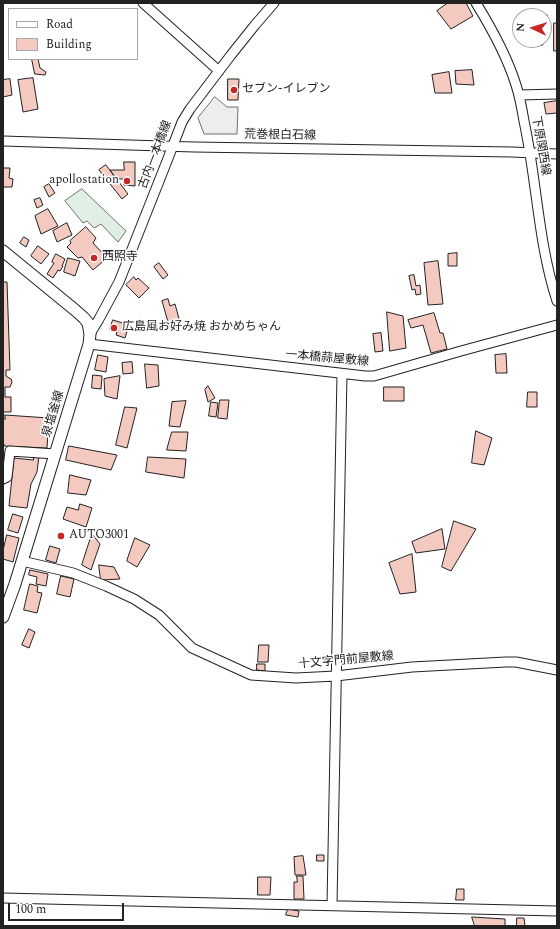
<!DOCTYPE html>
<meta charset="utf-8">
<style>
body{margin:0}
#map{position:relative;width:560px;height:929px;overflow:hidden;background:#fff;font-family:Spectral,serif}
canvas{display:block}
.frame{position:absolute;inset:0;border:4px solid #222;pointer-events:none}
.legend{position:absolute;left:8px;top:8px;width:130px;height:52px;box-sizing:border-box;background:#fff;border:1px solid #a7a7a7;margin:0;padding:5px 7px;list-style:none;font-size:12px;color:#222}
.legend li{display:flex;align-items:center;gap:8px;height:20px}
.legend b{width:20px;border:1px solid #a7a7a7}
.north{position:absolute;left:512px;top:8px;width:40px;height:40px;box-sizing:border-box;background:#fff;border:1px solid #a7a7a7;border-radius:50%;rotate:274deg;font-size:11px;font-weight:700;line-height:16px;text-align:center;color:#222}
.north::after{content:'';display:block;margin:auto;width:14px;height:18px;background:#c62828;clip-path:polygon(50% 0,100% 100%,50% 72%,0 100%)}
.scale{position:absolute;left:8px;top:903px;width:116px;height:18px;box-sizing:border-box;border:2px solid #222;border-top:0;padding-left:5px;font-size:12px;line-height:14px;white-space:nowrap;color:#222;-webkit-text-stroke:3px #fff;paint-order:stroke}
</style>
<div id="map">
<canvas width="560" height="929"></canvas>
<div class="frame"></div>
<ul class="legend">
<li><b style="height:5px;background:#fff"></b>Road</li>
<li><b style="height:11px;background:#f3c9c0"></b>Building</li>
</ul>
<div class="north">N</div>
<div class="scale">100 m</div>
</div>
<script>
const ctx = document.querySelector('canvas').getContext('2d');
ctx.lineJoin = 'round';
function fillPath(path, color) { ctx.fillStyle = color; ctx.fill(path, 'evenodd'); }
function trace(path, color, width, dash) { ctx.strokeStyle = color; ctx.lineWidth = width; ctx.lineCap = dash ? 'butt' : 'round'; ctx.setLineDash(dash || []); ctx.stroke(path); }
function write(font, color, halo, rows, align = 'center') {
  ctx.font = font + ' Spectral,"Noto Sans JP",serif'; ctx.lineWidth = 3; ctx.setLineDash([]); ctx.textBaseline = 'middle'; ctx.strokeStyle = halo; ctx.fillStyle = color; for (const [text, x, y, turn = 0] of rows) {
    ctx.save(); ctx.translate(x, y); ctx.rotate((+turn || 0) * Math.PI / 180); ctx.textAlign = isNaN(turn) ? turn : align; if (halo) ctx.strokeText(text, 0, 0); ctx.fillText(text, 0, 0); ctx.restore();
  }
}
const green = new Path2D(`
 M82,189l44,42 -8,11 -17,-18 -7,4 -7,-7 -4,2 -18,-22z`);
fillPath(green, '#e0efe3');
trace(green, '#6f6f6f', 1);
const parking = new Path2D(`
 M215,97l12,10h11l-1,27h-33l-6,-16z`);
fillPath(parking, '#ededed');
trace(parking, '#6f6f6f', 1);
const building = new Path2D(`
 M448,3h18l7,13 -22,13 -14,-18z
 M547,15l3,12 -6,3v-14z
 M554,23h3v28h-3z
 M531,40h10l2,5 -10,2z
 M32,59h6l2,9 6,4 -1,3 -10,-1z
 M472,70l2,15 -18,-1 -1,-13z
 M449,72l3,21h-17l-3,-18z
 M33,78l5,31 -15,3 -5,-32z
 M10,79l2,16 -9,2v-17z
 M228,79h11l-1,21h-10z
 M557,101v12l-11,1 -2,-11z
 M124,162h11v24l-11,-1v-6h-8l-6,-9h14z
 M106,165l22,29 -6,5 -23,-29z
 M3,168h7l-1,10 4,1 -1,8h-8l-1,2z
 M49,184l6,9 -6,4 -5,-10z
 M40,198l3,7 -6,3 -3,-8z
 M48,209l10,17 -17,8 -6,-18z
 M67,223l5,12 -15,7 -4,-11z
 M86,227l10,11 -3,5 14,15 -14,12 -11,-13 -4,1 -11,-11 4,-4 -1,-2z
 M24,237l5,3 -3,7 -6,-4z
 M38,246l11,8 -8,10 -10,-8z
 M457,253v13h-9v-12z
 M56,254l9,5 -3,7h1l-3,5 -2,-1 -5,8 -6,-4 7,-11 -2,-1z
 M68,258l12,3 -5,15 -11,-4z
 M438,261l5,43 -15,1 -4,-42z
 M159,263l9,12 -5,4 -9,-12z
 M414,275l2,11 4,-1 1,9 -5,1 -1,-6 -3,1 -3,-14z
 M134,277l2,3 2,-2 11,10 -10,10 -13,-13z
 M3,282h4l3,88h-4v6l5,3 1,3 -2,5h-5v10h6v15h-8z
 M168,299l2,7 5,-2 6,22 -11,3 -8,-28z
 M387,312l16,4 3,32 -16,3z
 M434,313l6,20h3l4,16 -16,4 -8,-28 -12,3 -3,-8z
 M113,320l16,5 -4,13 -9,-3 1,-3 -7,-3z
 M381,333l2,18 -8,1 -2,-18z
 M506,354l1,19h-11l-1,-18z
 M98,355l10,2 -2,15 -11,-2z
 M132,362l1,11 -10,1 -1,-11z
 M145,364l13,1 1,21 -12,2z
 M93,375l9,1 -1,13 -9,-1z
 M120,376l-3,23 -12,-3 -1,-17z
 M208,386l7,12 -7,4 -3,-12z
 M384,387h20v14h-20z
 M528,392h9v15h-10z
 M220,400h9l-2,19 -9,-1z
 M186,401l-6,26 -11,-1 3,-24z
 M211,402l7,1 -2,14 -7,-1z
 M125,407l12,1 -10,40 -11,-3z
 M5,415l44,3 -2,30 -43,-2v-2h-1v-25h2z
 M476,431l16,7 -8,27 -12,-2z
 M172,432h16l-2,19 -19,-1z
 M69,446l48,9 -6,15 -45,-10z
 M34,455l5,1 -2,16 -6,12 -4,24 -18,-2 5,-48 19,2z
 M148,457l38,2 -2,19 -38,-6z
 M70,475l21,5 -5,15 -18,-2z
 M80,504l12,4 -6,19 -23,-8 4,-12 11,3z
 M13,514l10,3 -5,16 -10,-3z
 M454,521l22,8 -25,42 -9,-4z
 M442,529l3,20 -29,4 -4,-11z
 M92,534l8,10 -9,26 -9,-5z
 M7,535l12,3 -6,24 -10,-3v-8z
 M135,538l15,7 -13,22 -10,-6z
 M50,546l10,3 -4,14 -10,-3z
 M412,554l4,38 -16,2 -11,-31z
 M99,565l15,2 6,12 -19,1z
 M30,570l18,4 -2,12 -10,-2 1,-7 -8,-2z
 M61,576l13,3 -4,18 -13,-3z
 M30,584l8,2 -1,6 5,1 -5,20 -13,-3z
 M29,629l6,3 -6,16 -7,-3z
 M259,645h10l-1,17h-10z
 M257,664h8v7l-8,-1z
 M317,855h7v6h-7z
 M303,856l3,19h-11l-1,-18z
 M297,876h6l1,23h-10v-17h3z
 M258,877h13l-1,18h-12z
 M457,889h7v11h-8z
 M288,909l11,2 -1,6 -12,-2z
 M472,917l33,2v7h-30z
 M517,918h7l1,8h-8z`);
fillPath(building, '#f3c9c0');
trace(building, '#222', 1);
const minor = new Path2D(`
 M143,3l76,68
 M476,3c16,26 31,53 40,82 4,12 6,24 8,36 13,60 14,122 33,180
 M519,95l38,-1
 M3,141l191,6 318,5 45,2
 M90,334l9,-15 20,-37 48,-121 15,-39 8,-13 41,-54 24,-30 19,-22
 M89,344l276,32h9l87,-25 96,-26
 M3,479l4,-2 3,-26 45,3
 M22,561l51,12 33,13 28,13 25,16 33,33 59,27 45,3 40,-2 76,-9 94,-5h10l41,8
 M3,898l554,13
 M332,905l10,-531`);
const major = new Path2D(`
 M3,251l72,59 9,8 4,5 2,11 -1,10 -3,10 -71,230 -12,33`);
trace(minor, '#222', 11);
trace(major, '#222', 13);
trace(minor, '#fff', 9);
trace(major, '#fff', 11);
for (const [x, y, r, color] of [
 [234,90,4,"#c62828"],
 [127,181,4,"#c62828"],
 [94,258,4,"#c62828"],
 [114,328,4,"#c62828"],
 [61,536,4,"#c62828"]
]) { const dot = new Path2D(); dot.arc(x, y, r, 0, 2 * Math.PI); ctx.fillStyle = color; ctx.fill(dot); trace(dot, '#fff', 1.5); }
write('12px', '#222', '#fff', [
 ["セブン-イレブン",242,90],
 ["apollostation",119,181,"right"],
 ["西照寺",102,258],
 ["広島風お好み焼 おかめちゃん",122,328],
 ["AUTO3001",69,536]
], 'left');
write('12px', '#222', '#fff', [
 ["荒巻根白石線",280,136,1],
 ["下原関西線",540,146,80],
 ["古内一本橋線",156,155,-69],
 ["一本橋蒜屋敷線",327,359,5],
 ["泉塩釜線",54,414,-73],
 ["十文字門前屋敷線",346,661,-5]
]);
</script>
